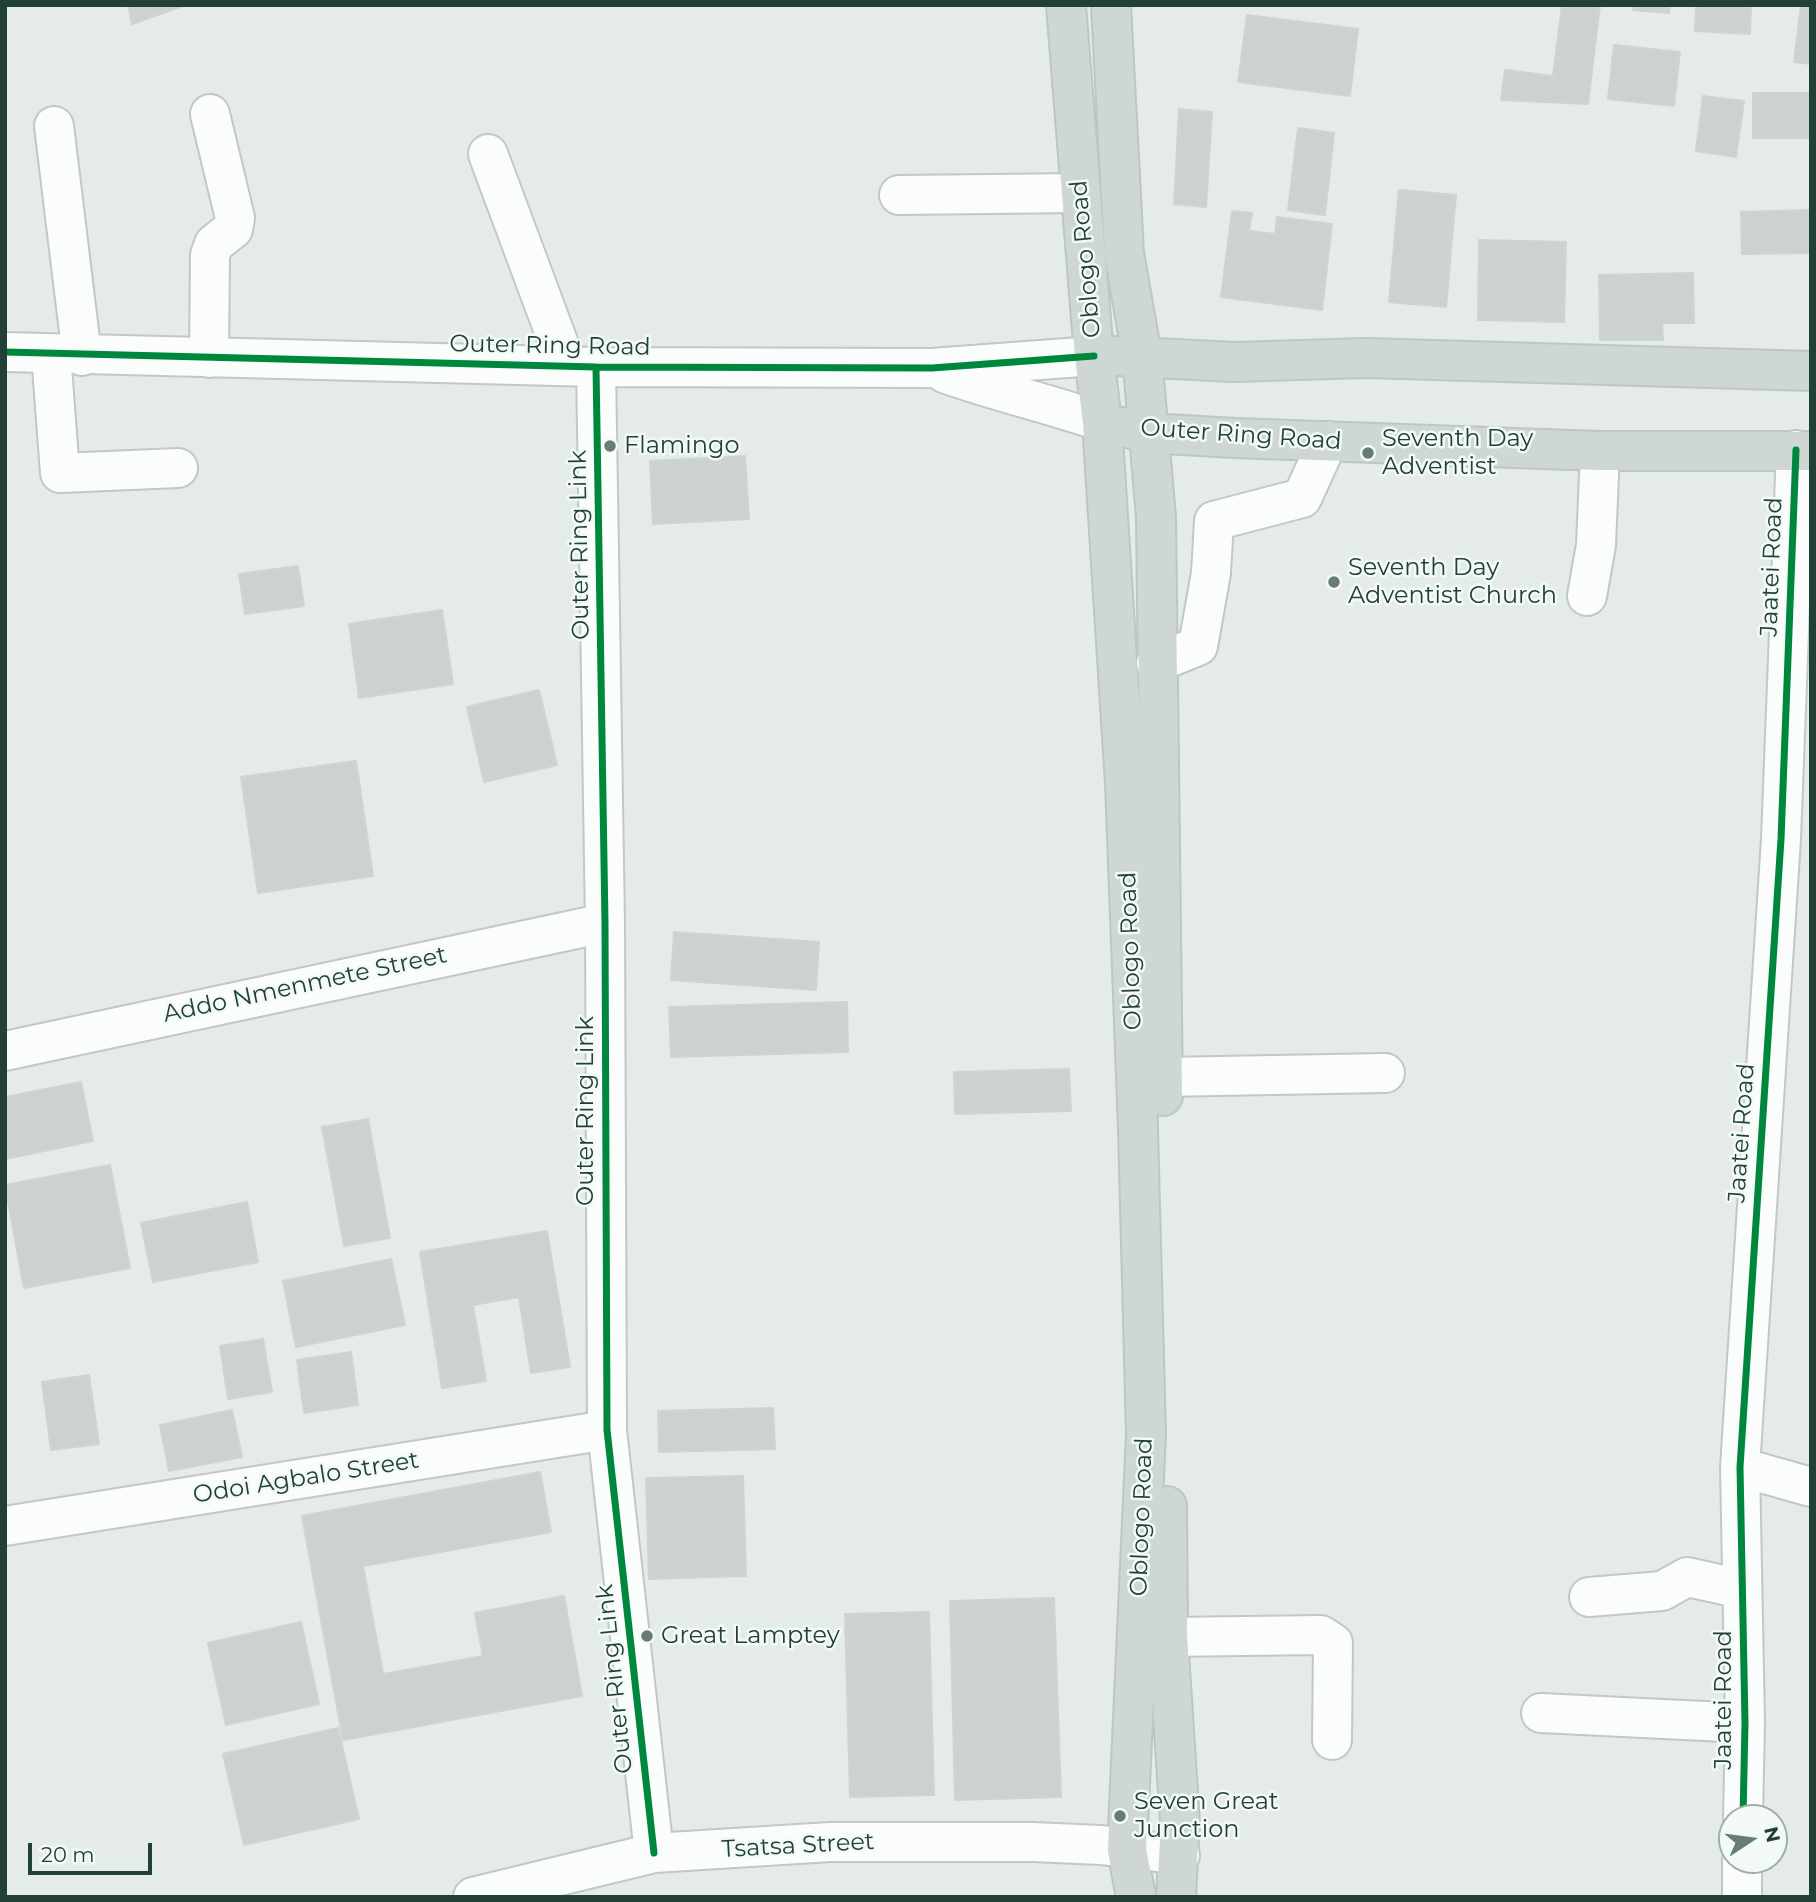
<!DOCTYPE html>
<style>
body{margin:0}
#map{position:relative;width:1816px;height:1902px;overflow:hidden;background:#e5ebe8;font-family:Montserrat,sans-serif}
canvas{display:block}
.frame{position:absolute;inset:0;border:7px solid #214136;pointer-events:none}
.north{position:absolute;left:1718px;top:1804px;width:70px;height:70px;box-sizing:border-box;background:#f3faf6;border:2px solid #9fb0a9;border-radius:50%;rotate:77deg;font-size:19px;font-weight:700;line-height:28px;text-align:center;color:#214136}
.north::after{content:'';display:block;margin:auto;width:24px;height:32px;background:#667c74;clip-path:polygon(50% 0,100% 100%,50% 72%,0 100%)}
.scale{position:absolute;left:28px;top:1843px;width:124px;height:32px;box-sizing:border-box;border:4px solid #214136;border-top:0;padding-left:9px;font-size:21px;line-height:24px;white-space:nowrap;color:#214136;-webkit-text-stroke:5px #f3faf6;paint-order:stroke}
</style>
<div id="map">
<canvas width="1816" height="1902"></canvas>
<div class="frame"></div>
<div class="north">N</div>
<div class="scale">20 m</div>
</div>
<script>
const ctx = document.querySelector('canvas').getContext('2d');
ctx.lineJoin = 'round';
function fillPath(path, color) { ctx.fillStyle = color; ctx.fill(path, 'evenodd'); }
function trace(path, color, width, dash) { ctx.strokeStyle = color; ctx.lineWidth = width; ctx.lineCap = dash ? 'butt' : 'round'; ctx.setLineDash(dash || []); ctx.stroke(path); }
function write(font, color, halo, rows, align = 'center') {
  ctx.font = font + ' Montserrat,sans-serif'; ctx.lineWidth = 5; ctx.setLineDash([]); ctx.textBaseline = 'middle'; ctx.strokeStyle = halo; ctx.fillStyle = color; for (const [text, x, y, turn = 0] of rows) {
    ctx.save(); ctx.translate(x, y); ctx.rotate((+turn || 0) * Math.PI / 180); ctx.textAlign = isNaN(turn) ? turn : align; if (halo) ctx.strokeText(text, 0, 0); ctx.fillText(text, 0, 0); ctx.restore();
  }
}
const building = new Path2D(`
 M128,5h58l-54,19z
 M1562,5h38l-12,99 -87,-4 4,-30 48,6z
 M1634,5h36l-1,8 -36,-3z
 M1696,5h55l-1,29 -55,-3z
 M1801,5h10v59l-17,-2z
 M1247,15l111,14 -8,67 -112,-14z
 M1614,45l66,7 -6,54 -66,-7z
 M1753,93h58v45h-58z
 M1703,96l41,5 -8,56 -40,-6z
 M1179,109l33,3 -6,95 -32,-3z
 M1298,128l36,5 -9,82 -37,-5z
 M1399,190l57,5 -10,112 -57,-5z
 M1811,210v43l-69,1 -1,-42z
 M1232,211l20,2 -3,18 26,3 2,-17 55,7 -10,86 -101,-13z
 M1479,240l87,2 -2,80 -86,-2z
 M1693,273l1,50h-32l1,17h-63l-1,-65z
 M745,456l4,63 -96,5 -3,-63z
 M298,566l6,40 -59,8 -6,-40z
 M442,610l11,74 -94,14 -10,-74z
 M539,690l18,75 -73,17 -17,-75z
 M356,761l17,115 -115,17 -17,-116z
 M674,932l145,10 -3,48 -145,-10z
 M847,1002l1,50 -177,5 -2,-50z
 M1069,1069l2,42 -116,3 -1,-42z
 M81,1082l12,59 -88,18v-62z
 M368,1119l22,119 -46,8 -22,-119z
 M110,1165l20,103 -106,20 -19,-103z
 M247,1202l11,60 -105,20 -12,-59z
 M547,1231l23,136 -39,6 -12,-76 -46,8 13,76 -44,7 -22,-136z
 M391,1259l14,66 -109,22 -13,-66z
 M263,1339l9,53 -44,7 -8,-53z
 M351,1352l7,53 -54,8 -7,-53z
 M89,1375l10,69 -48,6 -9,-68z
 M773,1408l2,41 -116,3 -1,-41z
 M232,1410l10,47 -73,14 -9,-46z
 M540,1472l11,60 -188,34 20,108 100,-18 -8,-43 89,-17 18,100 -239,44 -41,-224z
 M743,1476l3,100 -97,3 -3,-101z
 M1054,1598l7,199 -106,3 -5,-199z
 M929,1612l5,183 -84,2 -5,-183z
 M301,1622l18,82 -93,21 -18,-82z
 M338,1728l21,91 -115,26 -21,-91z`);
fillPath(building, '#ccd2cf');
trace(building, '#ced4d1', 2);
const minor = new Path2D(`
 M54,126l28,230
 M488,154l79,212
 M899,195l181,-2
 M5,352l591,15 336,1 162,-12
 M51,354l9,119 118,-5
 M209,358l1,-103 4,-11 19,-15 2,-11 -25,-104
 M596,367l9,556 2,507 47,423
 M944,373c53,19 106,31 158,49
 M1587,596l9,-51 4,-94
 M1156,663l42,-17 13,-73 3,-52 88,-23 26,-57
 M5,1051l600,-128
 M1162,1077l223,-4
 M1740,1467l71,20
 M5,1526l602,-96
 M1589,1597l73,-6 25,-14 55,12
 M1168,1637l153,-2 12,8 -1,97
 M1541,1713l204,10
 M1743,1818l2,-95 -5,-256 41,-628 15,-389
 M473,1897l181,-44 176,-11h203l68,3 79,10
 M1742,1897v-37`);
const major = new Path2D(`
 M1066,5l28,351 8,66 23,361 13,346 8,305 -19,416 9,47
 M1111,5l13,248 18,103 14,161 7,579
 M1117,356l117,6 132,-4 445,13
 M1124,427l24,6 87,5 365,13h211
 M1167,1506l1,131 12,186 -4,74`);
trace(minor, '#c2c8c5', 42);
trace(major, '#bcc7c3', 42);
trace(minor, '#fbfcfc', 38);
trace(major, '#ced7d4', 38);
trace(new Path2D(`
 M5,352l591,15 336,1 162,-12
 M596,367l9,556 2,507 47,423
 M1743,1818l2,-95 -5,-256 41,-628 15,-389`), '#00873e', 7);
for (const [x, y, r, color] of [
 [610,446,7,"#667c74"],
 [1368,453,7,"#667c74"],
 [1334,582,7,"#667c74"],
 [647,1636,7,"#667c74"],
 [1120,1816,7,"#667c74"]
]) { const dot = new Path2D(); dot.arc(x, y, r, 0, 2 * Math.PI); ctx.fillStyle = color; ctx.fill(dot); trace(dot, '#f3faf6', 2.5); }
write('24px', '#214136', '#f3faf6', [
 ["Oblogo Road",1086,259,-95],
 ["Outer Ring Road",550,346,1],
 ["Outer Ring Road",1241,435,4],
 ["Outer Ring Link",580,545,-91],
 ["Jaatei Road",1772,567,-88],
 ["Oblogo Road",1131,951,-92],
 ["Addo Nmenmete Street",305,985,-12],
 ["Outer Ring Link",586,1111,-90],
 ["Jaatei Road",1742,1133,-86],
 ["Odoi Agbalo Street",306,1478,-9],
 ["Oblogo Road",1142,1517,-88],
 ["Outer Ring Link",615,1679,-96],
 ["Jaatei Road",1724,1700,-90],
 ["Tsatsa Street",798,1846,-3]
]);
write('24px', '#214136', '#f3faf6', [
 ["Seventh Day",1382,439],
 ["Adventist",1382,467],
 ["Flamingo",624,446],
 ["Seventh Day",1348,568],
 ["Adventist Church",1348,596],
 ["Great Lamptey",661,1636],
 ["Seven Great",1134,1802],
 ["Junction",1134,1830]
], 'left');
</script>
